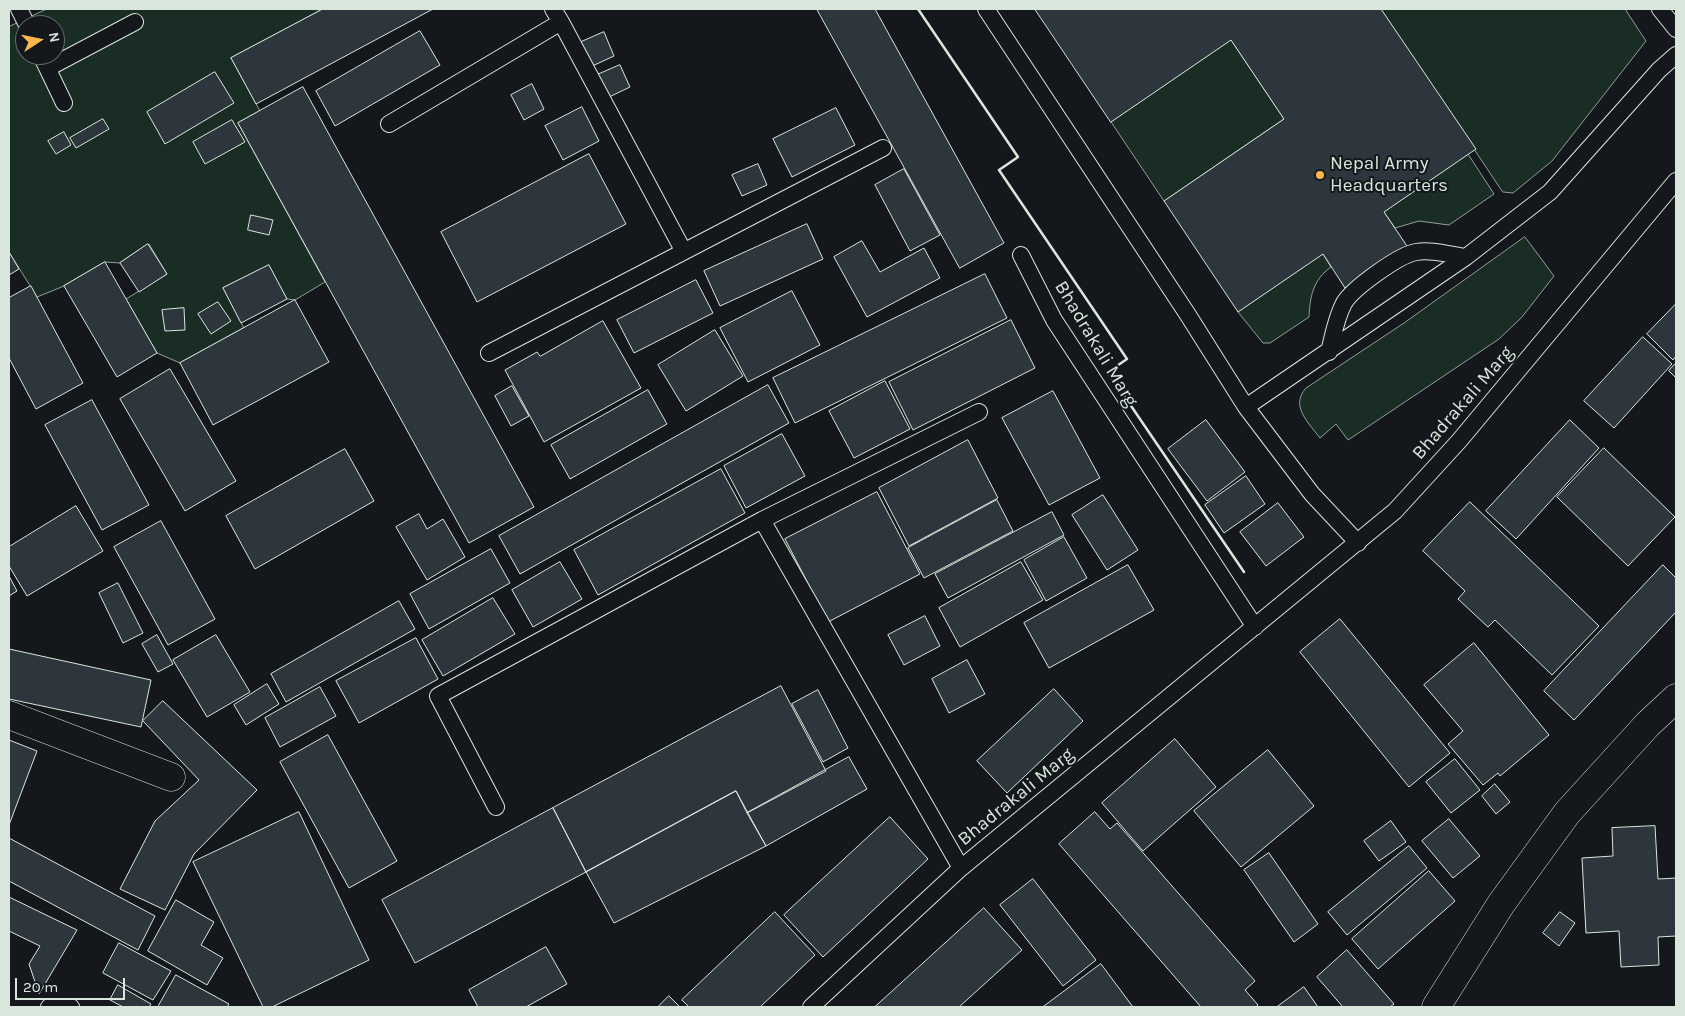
<!DOCTYPE html>
<style>
body{margin:0}
#map{position:relative;width:1685px;height:1016px;overflow:hidden;background:#14181c;font-family:Karla,sans-serif}
canvas{display:block}
.frame{position:absolute;inset:0;border:10px solid #d8e6dc;pointer-events:none}
.north{position:absolute;left:15px;top:15px;width:50px;height:50px;box-sizing:border-box;background:#14181c;border:1px solid #626a69;border-radius:50%;rotate:79deg;font-size:14px;font-weight:700;line-height:20px;text-align:center;color:#d8e6dc}
.north::after{content:'';display:block;margin:auto;width:18px;height:22px;background:#ffb74d;clip-path:polygon(50% 0,100% 100%,50% 72%,0 100%)}
.scale{position:absolute;left:15px;top:978px;width:110px;height:22px;box-sizing:border-box;border:2px solid #d8e6dc;border-top:0;padding-left:6px;font-size:15px;line-height:18px;white-space:nowrap;color:#d8e6dc;-webkit-text-stroke:4px #14181c;paint-order:stroke}
</style>
<div id="map">
<canvas width="1685" height="1016"></canvas>
<div class="frame"></div>
<div class="north">N</div>
<div class="scale">20 m</div>
</div>
<script>
const ctx = document.querySelector('canvas').getContext('2d');
ctx.lineJoin = 'round';
function fillPath(path, color) { ctx.fillStyle = color; ctx.fill(path, 'evenodd'); }
function trace(path, color, width, dash) { ctx.strokeStyle = color; ctx.lineWidth = width; ctx.lineCap = dash ? 'butt' : 'round'; ctx.setLineDash(dash || []); ctx.stroke(path); }
function write(font, color, halo, rows, align = 'center') {
  ctx.font = font + ' Karla,sans-serif'; ctx.lineWidth = 4; ctx.setLineDash([]); ctx.textBaseline = 'middle'; ctx.strokeStyle = halo; ctx.fillStyle = color; for (const [text, x, y, turn = 0] of rows) {
    ctx.save(); ctx.translate(x, y); ctx.rotate((+turn || 0) * Math.PI / 180); ctx.textAlign = isNaN(turn) ? turn : align; if (halo) ctx.strokeText(text, 0, 0); ctx.fillText(text, 0, 0); ctx.restore();
  }
}
const green = new Path2D(`
 M47,9h271l1,2 -88,47 29,53 -22,12 87,159 -30,18 -8,-1 -18,-33 -46,22 21,40 -64,35 -23,-10 -31,-54 41,-25 -18,-30 -29,19 -15,-1 -41,24 -27,11 -28,-45v-225zM25,25h30v30h-30z
 M1381,9h244l21,32 -94,120 -39,32 -10,-1z
 M1231,40l53,79 -120,82 -53,-79z
 M1468,154l26,40 -45,31 -30,-4 -24,7 -11,-16z
 M1525,237l29,39 -32,41 -23,22 -151,101 -12,-16 -16,14c-12,-16 -30,-32 -14,-50l98,-65z
 M1323,254l8,13c-18,13 -21,29 -22,50l-39,26h-7l-25,-31z`);
fillPath(green, '#1a2d24');
trace(green, '#939e99', 1);
const building = new Path2D(`
 M323,9h110l-177,95 -25,-46z
 M817,9h58l129,234 -44,25z
 M1035,9h346l95,140 -92,63 23,34 -56,38 -6,4 -22,-34 -85,58 -74,-111 120,-82 -53,-79 -120,82z
 M420,31l20,34 -105,61 -19,-35z
 M604,32l10,24 -24,11 -11,-24z
 M620,65l10,22 -23,11 -10,-23z
 M215,72l19,31 -69,41 -18,-32z
 M532,84l12,25 -20,11 -13,-25z
 M303,87l231,420 -65,36 -231,-420z
 M582,107l17,34 -36,19 -18,-34z
 M836,108l19,37 -63,32 -19,-38z
 M103,119l6,10 -33,19 -6,-10z
 M232,120l13,22 -40,22 -12,-22z
 M64,132l7,13 -15,9 -8,-13z
 M589,154l37,70 -149,78 -36,-70z
 M758,164l9,21 -25,11 -10,-21z
 M904,169l36,66 -30,16 -35,-66z
 M251,215l22,5 -4,15 -21,-5z
 M807,224l16,35 -103,47 -16,-35z
 M862,241l18,31 44,-24 16,30 -73,39 -33,-60z
 M148,244l19,30 -28,18 -19,-29z
 M9,252l10,17 -10,6z
 M105,262l52,91 -40,24 -53,-91z
 M269,265l18,34 -46,24 -18,-35z
 M985,274l22,44 -212,105 -22,-45z
 M696,280l17,33 -79,40 -17,-33z
 M31,286l52,97 -47,26 -27,-51v-60z
 M792,291l28,54 -72,37 -28,-54z
 M295,300l34,62 -116,63 -33,-62z
 M218,302l13,19 -20,13 -13,-20z
 M1676,304v52l-3,4 -26,-26z
 M184,308l1,22 -20,1 -3,-21z
 M1011,320l24,48 -122,62 -24,-48z
 M603,321l38,67 -97,54 -39,-72 32,-18 3,4z
 M715,330l28,46 -57,35 -28,-46z
 M1643,337l29,27 -58,64 -30,-27z
 M1676,363v15l-7,-7z
 M170,369l66,112 -51,30 -65,-112z
 M885,381l25,48 -56,29 -25,-47z
 M768,385l21,38 -269,151 -21,-38z
 M512,386l17,30 -18,10 -16,-30z
 M648,390l19,34 -97,55 -19,-34z
 M1053,391l47,87 -51,27 -47,-87z
 M92,400l57,105 -47,25 -57,-105z
 M1206,420l39,52 -38,29 -39,-52z
 M1570,420l29,28 -83,91 -30,-28z
 M782,434l23,42 -59,32 -22,-42z
 M968,440l30,58 -89,48 -30,-58z
 M1604,448l71,69 -47,49 -71,-69z
 M345,449l29,52 -119,68 -29,-53z
 M721,469l24,44 -147,82 -24,-45z
 M1246,476l19,28 -41,29 -19,-28z
 M877,492l43,82 -92,48 -43,-83z
 M1103,495l35,55 -31,20 -35,-55z
 M997,500l16,31 -89,47 -16,-30z
 M1470,502l129,124 -47,49 -57,-55 -7,7 -30,-28 7,-8 -42,-40z
 M1278,503l26,34 -38,29 -26,-34z
 M76,506l27,45 -76,45 -18,-30v-19z
 M1052,512l12,23 -116,63 -13,-24z
 M419,514l8,15 16,-10 22,38 -38,23 -31,-53z
 M161,521l54,98 -47,26 -54,-98z
 M1064,537l23,41 -41,23 -22,-41z
 M491,549l19,34 -81,46 -19,-35z
 M560,562l22,37 -49,28 -21,-37z
 M1021,562l22,38 -83,47 -21,-39z
 M1128,565l26,45 -105,58 -25,-45z
 M1663,565l13,13v34l-102,108 -30,-29z
 M9,576l8,15 -8,5z
 M118,583l25,50 -20,10 -24,-50z
 M493,598l22,36 -72,42 -21,-36z
 M399,601l16,28 -129,73 -15,-28z
 M925,616l15,30 -36,19 -16,-30z
 M1340,619l110,134 -41,34 -109,-135z
 M157,635l16,29 -15,8 -16,-28z
 M216,635l34,57 -43,25 -34,-57z
 M416,638l22,41 -79,44 -23,-42z
 M1474,643l75,92 -49,41 -2,-3 -15,12 -35,-41 15,-13 -39,-46z
 M9,649l142,31 -10,47 -132,-28z
 M967,660l18,34 -36,19 -17,-34z
 M267,684l12,20 -33,21 -12,-20z
 M781,686l45,85 -79,42 -11,-22 -150,81 -33,-64z
 M320,687l16,29 -56,31 -15,-29z
 M1054,689l29,32 -76,72 -30,-32z
 M818,690l30,58 -25,14 -31,-58z
 M163,701l94,89 -63,64 -29,56 -45,-21 35,-68 44,-41 -56,-59z
 M328,735l69,126 -48,27 -69,-126z
 M1175,739l41,48 -73,64 -41,-48z
 M9,740l28,11 -28,74z
 M1268,750l46,56 -73,61 -47,-56z
 M849,757l18,32 -101,57 -19,-33z
 M1455,759l25,31 -29,23 -25,-31z
 M1495,784l15,18 -14,12 -14,-18z
 M736,791l30,55 -152,77 -28,-51z
 M553,808l33,64 -171,91 -33,-63z
 M299,812l70,148 -97,47h-9l-70,-145z
 M1095,812l15,17 7,-6 138,158 -10,9 13,15 -2,2h-55l-142,-163z
 M890,817l38,42 -105,98 -39,-42z
 M1449,819l31,37 -27,22 -31,-37z
 M1391,821l15,21 -27,19 -15,-20z
 M1655,826l3,53 18,-1v58l-18,1 1,28 -38,2 -2,-36 -33,2 -4,-75 31,-2 -1,-28z
 M9,838l146,78 -17,34 -129,-69z
 M1409,846l18,22 -80,67 -19,-23z
 M1269,853l49,71 -24,18 -50,-72z
 M1429,871l26,30 -77,68 -26,-30z
 M1033,879l63,81 -33,26 -63,-81z
 M9,897l68,33 -38,64 -10,-30 11,-18 -31,-15z
 M176,900l38,22 -13,23 22,13 -16,27 -59,-34z
 M984,908l38,42 -63,57h-84z
 M775,912l40,43 -55,52h-71l-7,-7z
 M1560,912l15,11 -16,23 -16,-13z
 M119,943l52,28 -18,29 -50,-27z
 M546,947l21,37 -41,23h-48l-9,-17z
 M1347,950l47,54 -4,3h-47l-26,-30z
 M1101,964l32,43h-90z
 M176,975l53,29 -2,3h-69z
 M118,985l33,19 -2,3h-26l-13,-7z
 M1304,987l14,20h-41z
 M669,996l11,11h-22z`);
fillPath(building, '#2c363c');
trace(building, '#d8e6dc', 1);
const lane = new Path2D(`
 M19,9l8,16
 M986,9l202,306 58,92 220,-150 84,-65 109,-122 17,-15
 M1660,9l16,20
 M561,22l122,228
 M41,55l23,48
 M48,68l87,-46
 M389,124l172,-102 -8,-13
 M1021,255l33,65 201,307
 M1329,352c4,-16 7,-34 15,-49 9,-15 55,-48 72,-51 16,-3 34,3 50,5
 M489,353l394,-205
 M1246,407l66,87 46,49
 M762,520l199,348
 M496,807l-58,-111 324,-176 217,-108
 M49,1007h22
 M811,1007l150,-139 434,-357 64,-70 217,-260`);
const street = new Path2D(`
 M9,715l162,62`);
const secondary = new Path2D(`
 M1436,1007l65,-103 66,-91 81,-89 28,-26`);
trace(lane, '#d8e6dc', 18);
trace(street, '#d8e6dc', 29);
trace(secondary, '#d8e6dc', 29);
trace(lane, '#14181c', 16);
trace(street, '#14181c', 28);
trace(secondary, '#14181c', 28);
trace(new Path2D(`
 M918,9l100,148 -19,13 128,189 -19,13 136,200`), '#d8e6dc', 2.5);
for (const [x, y, r, color] of [
 [1320,175,5,"#ffb74d"]
]) { const dot = new Path2D(); dot.arc(x, y, r, 0, 2 * Math.PI); ctx.fillStyle = color; ctx.fill(dot); trace(dot, '#14181c', 2); }
write('19px', '#d8e6dc', '#14181c', [
 ["Nepal Army",1330,164],
 ["Headquarters",1330,186]
], 'left');
write('19px', '#d8e6dc', '#14181c', [
 ["Bhadrakali Marg",1096,344,59],
 ["Bhadrakali Marg",1463,403,-49],
 ["Bhadrakali Marg",1016,797,-39]
]);
</script>
